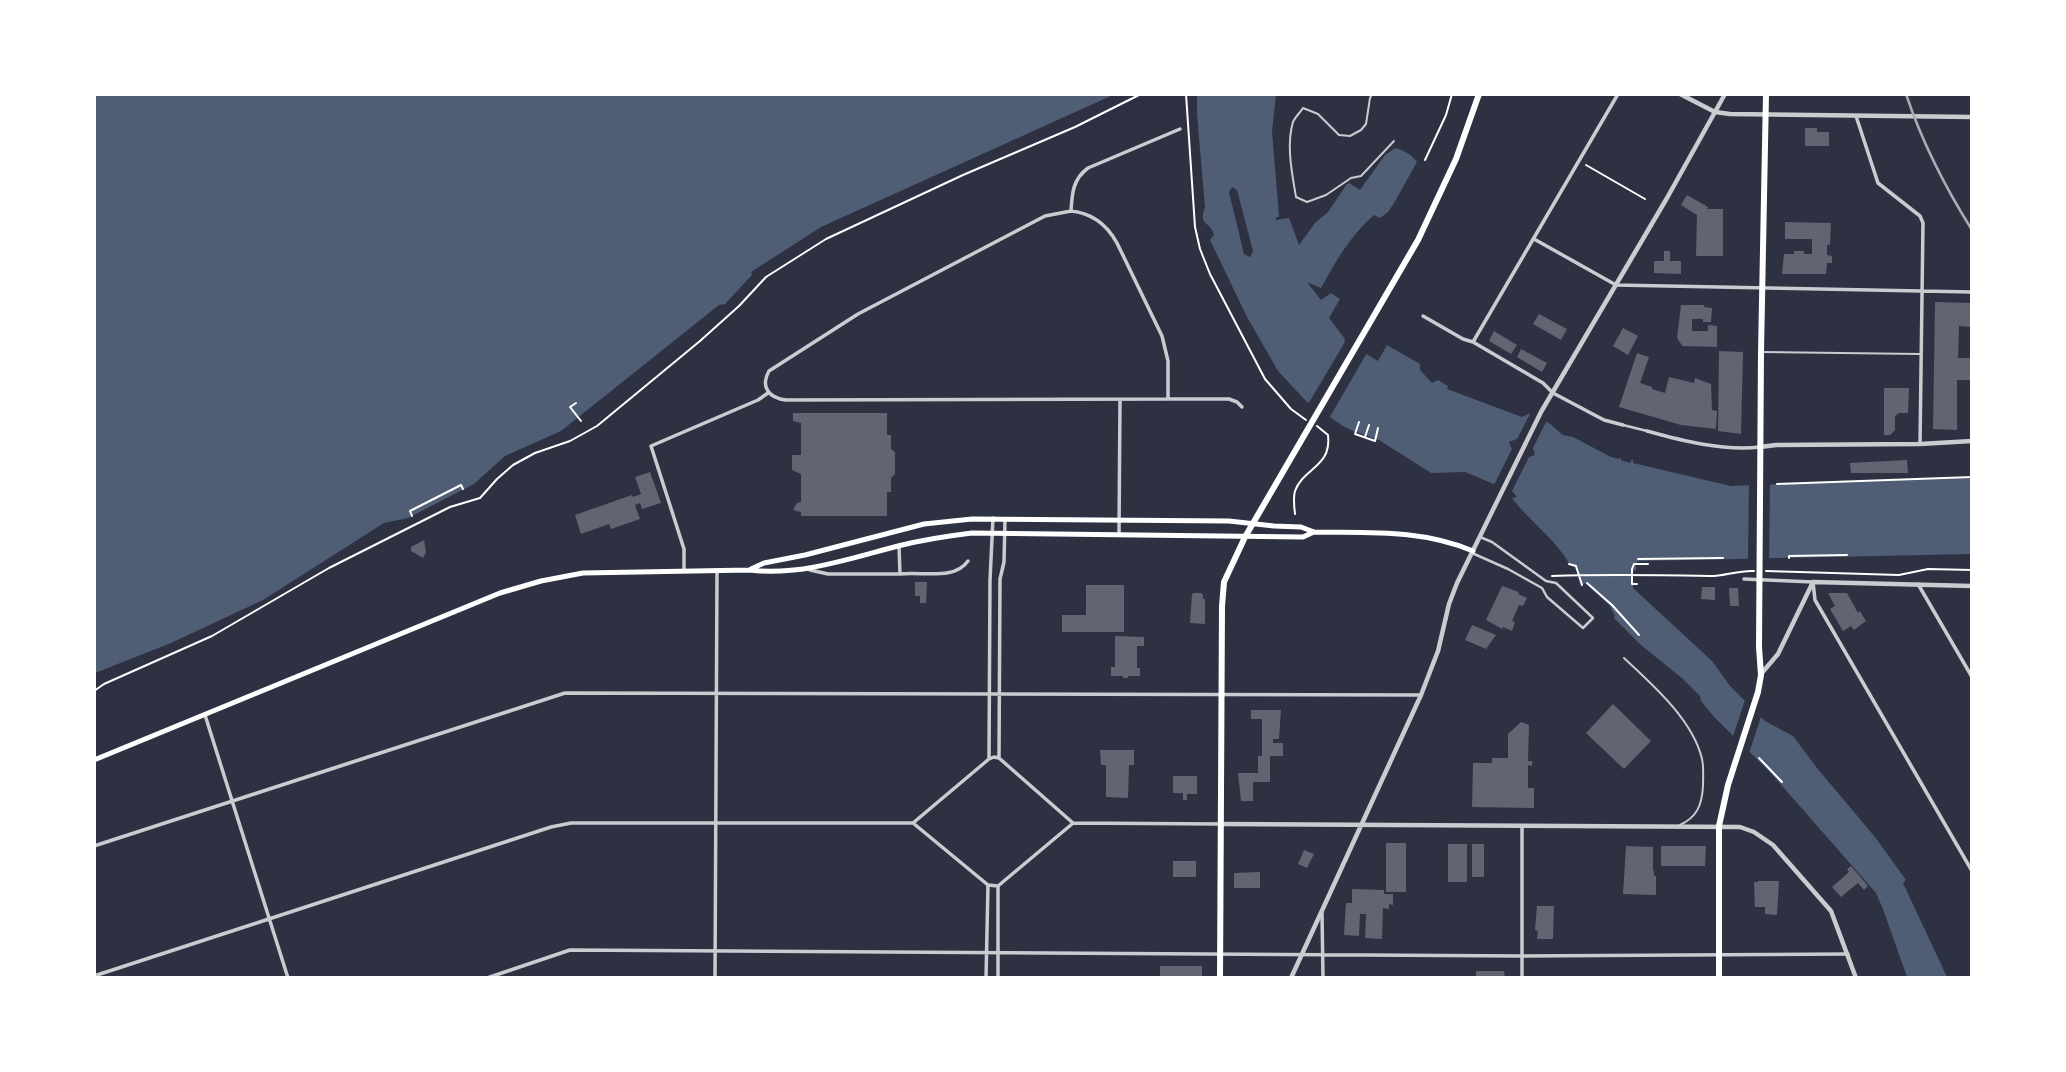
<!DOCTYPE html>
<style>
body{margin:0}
#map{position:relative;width:2066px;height:1072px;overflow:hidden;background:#2d3142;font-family:"Varela Round",sans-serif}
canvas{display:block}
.frame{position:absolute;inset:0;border:96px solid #fff;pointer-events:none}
</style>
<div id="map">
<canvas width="2066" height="1072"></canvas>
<div class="frame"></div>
</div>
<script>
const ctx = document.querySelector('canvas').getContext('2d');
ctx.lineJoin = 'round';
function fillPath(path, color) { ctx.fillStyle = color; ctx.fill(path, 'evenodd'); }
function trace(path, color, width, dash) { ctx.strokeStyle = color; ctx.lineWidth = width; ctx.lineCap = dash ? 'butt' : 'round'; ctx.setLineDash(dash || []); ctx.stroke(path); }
fillPath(new Path2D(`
 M95,95h1018l-292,132 -70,45 1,3 -27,29 -6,1 -158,126 -56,25 -31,28 -66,34 -24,5 -121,77 -92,43 -76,30z
 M1197,95h79l-4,36 7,86h-3v3l13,-2 10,27 16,-22 13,-11 19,-28 2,-1 11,7 25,-35 10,-7c9,2 17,7 22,14l-23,41 -6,9 -8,6 -6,-3c-24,21 -38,46 -53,73l-14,-6 14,18 10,-7 9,6 -11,19 16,21 -1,2 34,20 9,-16 33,19v6l12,13 6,-3 10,6 -1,3 75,28 8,-4 19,10 14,12 10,2 38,20 8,2 2,-2v3l9,3 2,-4 1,1v3l98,23 240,-9v77l-332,7 -3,2v7l-3,1v17l79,73 18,25 35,35 28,15 24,32 58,69 31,43 -3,3 44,94h-40l-24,-68 -7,-16 -107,-122 -55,-54 -13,-16 -1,-5 -17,-17 -42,-34 -27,-27 1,-2 -5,-10 -25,-23 -4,3 -6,-19 -5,-2c-14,-26 -41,-44 -58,-67l5,-1 -4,-5 -48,-20 -34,1 -52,-33 -26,-9 -10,-5 -37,-25 -28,-30 -31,-54 -37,-77 4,-5c-4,-15 -16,-8 -9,-28l-8,-93z`), '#4f5d75');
fillPath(new Path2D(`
 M1232,187l5,3 16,61 -3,6 -6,-3 -15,-62z
 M1348,337v2l20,12 -40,69 -21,-14z
 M1531,412l16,8 -14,28 2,7 -6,2 -18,36 -17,-8 18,-36 -3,-7 8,-3z
 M1770,481l-1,81h-21l1,-80z
 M1746,697l16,17 -14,42 -16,-17z`), '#2d3142');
fillPath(new Path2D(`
 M1805,128h12v4h12v14h-24z
 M1687,195l21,12 -1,2h16v47h-27l1,-41 -16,-10z
 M1785,222l46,1 -1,22h-3v10l5,1v7h-5l-1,11h-44l2,-20h10v-3h10v3h8v-15h-27z
 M1664,251h6v10h11v13l-27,-1v-12h10z
 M1935,302l37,1v24l-13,-1 -1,32h14v22h-15v50l-24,-1z
 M1681,305h23v2l8,1 -1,14h-8v-3h-11v12h16v-6l9,1v21l-34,-1 -2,-2 -4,-6z
 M1539,314l28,15 -6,11 -28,-16z
 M1623,328l15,8 -10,19 -15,-9z
 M1494,331l23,14 -6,9 -22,-13z
 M1521,349l26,14 -5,9 -25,-15z
 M1719,351l24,1 -2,82 -23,-3z
 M1637,353l12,4 -9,26 12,4v2l13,4 4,-16 25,6 1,-5 16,6 1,26 5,1 -1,18 -35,-4 -62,-18z
 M1884,388h25l-1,25h-9l-4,3v14l-5,5h-6z
 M793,413h94v22h4v14l4,3v22l-4,4v14h-4v24h-86v-4l-8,-2 4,-7 4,-1v-28l-9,-4v-15h9v-32l-8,-2z
 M1907,460l1,13h-57l-1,-10z
 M650,472l11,31 -19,6 -2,-6 -5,2 5,14 -29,10 -2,-5 -28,10 -6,-19 57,-20 1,2 8,-3 -6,-17z
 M424,540l2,12 -3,6 -12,-7v-4z
 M915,582h12l-1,21h-6v-7h-5z
 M1086,585h38v47h-62v-17h24z
 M1502,586l17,6 -1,2 9,4 -4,8 -4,-1 -7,16 3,1 -3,9 -9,-4 -1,2 -16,-9z
 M1702,587h13v13l-14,-1z
 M1729,588h9l1,18h-9z
 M1194,593h7l2,2v4h2v25l-15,-1 2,-29z
 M1828,593h19l11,20 2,-2 6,10 -12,9 -3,-4 -8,5 -13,-22 5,-3z
 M1472,625l24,10 -10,14 -21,-9z
 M1115,636l29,1v9h-7v22h3v8h-12v2h-5v-2h-12v-9h4z
 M1613,704l38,37 -27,28 -38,-36z
 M1251,710h30l-2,29h-6v4h10v13h-13v26h-17v19h-12l-3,-28h20v-17h4v-37h-11z
 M1521,722l8,3 -1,36h4v5l-4,-1v23h6v20l-62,-1 1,-44h19v-5h16v-24z
 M1100,750h34v15h-5l-1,33 -22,-1v-32h-5z
 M1173,776h24v18h-10v6h-4v-7h-10z
 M1386,843h20v49h-20z
 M1448,844h19v38h-19z
 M1472,844h12v33h-12z
 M1626,846l27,1v24h1v5h2v19l-33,-1z
 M1661,846h45l-1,20h-44z
 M1304,850l10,4 -7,14 -9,-4z
 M1173,861h23v16h-23z
 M1851,866l17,20 -4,4 -6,-7 -17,14 -9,-10 17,-15 -2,-3z
 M1260,872v16h-26v-15z
 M1758,881h21l-2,34 -12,-1v-7h-10l-1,-25h4z
 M1352,889l32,1v4h9v11l-4,-1v5l-6,-1 -1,31 -17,-1 1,-24h-6l-1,22 -15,-1 2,-32h6z
 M1537,906h17l-1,33h-16l1,-8 -3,-1z
 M1160,966h42v12h-42z
 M1476,971h28l1,7h-29z`), '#626471');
trace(new Path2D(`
 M1186,94l9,133 5,22 10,25 55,105 26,30 15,11
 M1425,160l21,-45 6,-21
 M1586,165l59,34
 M576,403l-6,4 11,14
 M1359,422l-4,12 20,7 3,-13
 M1365,437l4,-12
 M1777,484l195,-7
 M1295,514c-1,-8 -2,-16 0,-23 8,-23 37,-24 33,-56l-11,-9
 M412,516l-2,-5 51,-26 2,4
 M1789,558v-2l58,-1
 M1638,559l85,-1
 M1569,564l7,2 6,19
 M1766,571l133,4 29,-6 44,1
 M1552,576c53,-2 106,-1 158,0 15,0 29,-6 44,-5
 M1587,583l25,22 27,30
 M1637,584h-5v-15l2,-5h14
 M94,691l10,-7 108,-48 117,-68 121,-61 30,-9 17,-19 16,-14 22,-12 35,-12 27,-15 103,-85 39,-35 27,-29 60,-38 137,-64 112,-48 66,-33
 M1759,758l23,24`), '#fff', 2);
trace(new Path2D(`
 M1372,94l-2,4 -4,26 -5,6 -11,6 -11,-1 -21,-21 -15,-6c-3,5 -8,9 -10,14 -7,23 -1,51 3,75l11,5 19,-7 25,-17 10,-2 33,-35
 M1762,352l158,2
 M1624,658c28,26 69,62 78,101 2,8 1,19 1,27 -1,19 -6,31 -23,39`), '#caccd0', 2);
trace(new Path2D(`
 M1623,425l24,6
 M1472,553l36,16 34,19 5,9 36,31 10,-10 -37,-35 -10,-2 -54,-39 -12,-5`), '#caccd0', 2.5);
trace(new Path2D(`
 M1856,116l22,67 42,33 3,7 -3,221
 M1071,211c21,2 36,14 46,32l45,93 6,25v38l-382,1c-17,-2 -26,-13 -17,-29l89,-57 187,-98z
 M1071,211c1,-18 2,-32 17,-43l92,-39
 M1534,239l82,46 356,7
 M1423,316l40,23 10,3 70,41 10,10 51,27 19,5
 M1473,342l145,-248
 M1168,399h61l8,3 5,5
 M1647,431c36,10 75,20 113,16
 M1119,534l1,-134
 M899,546l1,28c22,-3 54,7 68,-13
 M810,570l18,4h72
 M684,571v-22l-33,-103 107,-46 10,-7
 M1744,579l69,3 2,18 157,271
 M1918,584l54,93
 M205,715l83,263
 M999,758l1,-179 4,-17 1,-43
 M989,759l1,-179 3,-62
 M913,823l76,-64 5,-2 5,1 74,65
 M913,823l75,62 10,1 74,-62
 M1073,823l148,1
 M1522,826v152
 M94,846l471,-153 856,2
 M998,886v92
 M1322,913l1,65
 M94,976l457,-149 20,-4h342
 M487,978l83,-28 952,6 326,-2
 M715,978l2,-406
 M986,978l2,-93`), '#caccd0', 3.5);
trace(new Path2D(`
 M1680,94l35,18 15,2 242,3
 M1760,447l16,-2 144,-1 52,-3
 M1761,674l17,-20 35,-72 159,4
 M1221,824l519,3 14,5 19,13 58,66 25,67
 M1291,978l130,-283 17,-44 11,-47 8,-21 84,-171 126,-214 58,-104`), '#caccd0', 4.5);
trace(new Path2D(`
 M751,569l13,-6 41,-8 119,-31 48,-5 257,2 45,5 27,1 13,5c55,1 107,-3 159,19
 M94,760l406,-167 41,-12 42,-8 166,-3c52,6 99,-11 149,-24 24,-6 49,-10 74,-13l331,4 11,-5`), '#fff', 5);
trace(new Path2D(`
 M1220,978l2,-372 2,-24 21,-45 173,-297 38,-81 23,-65
 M1719,978v-152l9,-41 30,-93 3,-17 -2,-28 2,-295 5,-258`), '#fff', 6);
trace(new Path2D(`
 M1906,94c16,48 39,93 66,136`), '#abadb3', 2.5);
</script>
